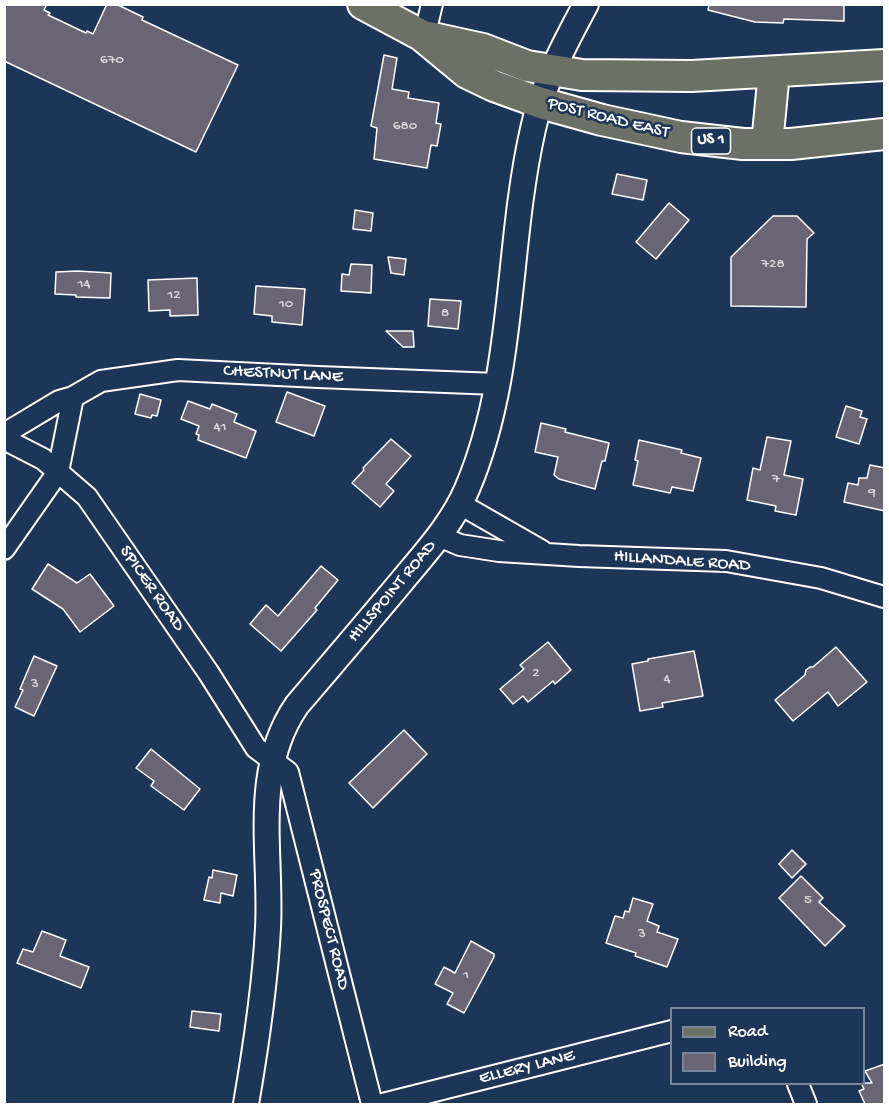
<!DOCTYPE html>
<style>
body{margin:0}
#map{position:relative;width:889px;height:1109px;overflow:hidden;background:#1d3557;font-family:"Gochi Hand",sans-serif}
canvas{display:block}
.frame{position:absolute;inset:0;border:6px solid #fff;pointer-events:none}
.legend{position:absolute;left:670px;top:1007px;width:195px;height:78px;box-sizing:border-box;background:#1d3557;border:2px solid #77869a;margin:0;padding:8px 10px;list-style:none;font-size:18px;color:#fff}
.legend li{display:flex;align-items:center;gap:12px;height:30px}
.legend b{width:30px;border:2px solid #77869a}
</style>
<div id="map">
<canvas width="889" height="1109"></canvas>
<div class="frame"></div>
<ul class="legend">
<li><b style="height:8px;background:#6b7165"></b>Road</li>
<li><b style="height:16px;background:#696575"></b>Building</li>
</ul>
</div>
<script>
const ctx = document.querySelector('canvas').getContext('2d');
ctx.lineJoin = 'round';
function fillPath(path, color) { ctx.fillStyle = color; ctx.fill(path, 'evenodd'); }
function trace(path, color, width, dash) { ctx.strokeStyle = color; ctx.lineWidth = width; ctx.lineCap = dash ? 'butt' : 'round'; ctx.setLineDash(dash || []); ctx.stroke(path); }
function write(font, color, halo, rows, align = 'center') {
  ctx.font = font + ' "Gochi Hand",sans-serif'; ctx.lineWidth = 5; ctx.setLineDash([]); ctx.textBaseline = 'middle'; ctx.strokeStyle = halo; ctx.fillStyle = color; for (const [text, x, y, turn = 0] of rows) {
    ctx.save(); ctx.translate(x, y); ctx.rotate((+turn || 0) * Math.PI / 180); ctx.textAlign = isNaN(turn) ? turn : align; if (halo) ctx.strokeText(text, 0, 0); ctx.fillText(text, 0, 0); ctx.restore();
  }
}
const building = new Path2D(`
 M4,4h43l-3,6 6,3 -2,2 38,18 1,-2 6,3 14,-30h9l27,13 -1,3 96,45 -42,87 -192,-91z
 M709,4h135v17l-60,-2 -1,4 -28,-1 -47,-12z
 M384,55l13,3 -5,31 17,3 -1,6 31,5 -3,20 5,1 -4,22 -6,-1 -4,23 -53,-9 3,-31 -6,-2z
 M617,174l30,6 -4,20 -31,-6z
 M669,203l20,17 -33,39 -20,-17z
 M355,210l18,3 -2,18 -18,-2z
 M773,216h24l17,17 -7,6 -1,68 -75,-1v-49z
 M388,257l18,2 -2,16 -13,-2z
 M351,264l21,1 -1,28 -30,-2 1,-17 7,1z
 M77,271l34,2 -1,25 -34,-1v-2l-21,-1 1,-22z
 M197,278l1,37 -28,1v-6l-21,1 -1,-31z
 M256,286l49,3 -3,36 -30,-3v-6l-18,-2z
 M430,299l31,2 -3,28 -30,-3z
 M386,331h27l1,16h-11z
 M287,392l38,14 -11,30 -38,-14z
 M140,394l21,6 -4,16 -5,-1 -1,3 -16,-4z
 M188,401l22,8 2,-5 25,10 -3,8 22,9 -10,27 -48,-18 1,-5 -3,-1 3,-8 -18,-7z
 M846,406l16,5 -2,6 7,2 -8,25 -23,-7z
 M541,423l25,6 -1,3 44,11 -4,18h-3l-7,28 -36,-10 -5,-4 4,-18 -23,-5z
 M767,437l24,4 -7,34 19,4 -7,36 -21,-4 1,-5 -29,-6 6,-32 7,2z
 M391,439l20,17 -25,28 8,7 -14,16 -28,-24 12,-13 -1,-2z
 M639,440l43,10 -1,3 20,5 -8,33 -21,-4 -2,6 -37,-8 5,-24 -3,-1z
 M870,465l15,3v43l-41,-9 4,-19 10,2 1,-7h8z
 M48,564l29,19 13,-9 24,32 -34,26 -17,-23 -31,-20z
 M321,566l17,14 -23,28 2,2 -36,41 -31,-27 16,-19 12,11z
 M548,642l23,28 -16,14 -2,-3 -25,21 -5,-6 -10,8 -13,-15 24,-20 -4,-4z
 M836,647l31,35 -29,24 -10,-14 -35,29 -18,-21 30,-25 1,-5 4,-3h3z
 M694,651l9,45 -41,7 1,4 -23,4 -8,-47 16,-3v-2z
 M34,656l23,10 -23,50 -19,-9 8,-17 -3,-1z
 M404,730l23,24 -54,54 -24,-25z
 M151,749l49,40 -16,21 -33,-24 3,-5 -18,-13z
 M792,850l14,14 -14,14 -13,-14z
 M213,870l24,5 -4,21 -12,-3 -1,10 -16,-3 5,-23 3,1z
 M801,876l22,22 -4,4 26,24 -20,20 -46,-48z
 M633,898l20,6 -6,17 12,5 -2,6 21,7 -11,28 -32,-11 1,-3 -30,-10 9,-27 8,2 2,-7 4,1z
 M42,931l24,9 -6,16 29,11 -8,21 -64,-25 6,-14 10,3z
 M471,941l23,13v3l-30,56 -17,-9 6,-11 -18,-9 9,-17 11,6z
 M192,1011l29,3 -2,17 -29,-4z
 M885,1064v40h-20l-6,-13 5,-2 -3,-6h11l-7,-12z`);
fillPath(building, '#696575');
trace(building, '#fff', 1.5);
const minor = new Path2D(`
 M421,35l6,-10 5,-21
 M4,434l55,-33 14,-4
 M4,439l39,20 44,38 121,175 48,76 32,24 84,332
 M460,504l82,47
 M439,536l21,9 39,6 80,5 147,5 95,17 63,19
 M4,549l54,-77 15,-75 28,-16 77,-11 140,7 179,7
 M798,1084l8,20
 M383,1104l289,-73`);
const tertiary = new Path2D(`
 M246,1104c10,-58 19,-117 22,-176 4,-74 -17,-157 29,-223 35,-41 70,-82 105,-124 24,-29 50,-57 65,-92 49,-115 39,-241 66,-360 9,-43 32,-86 53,-125`);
const primary = new Path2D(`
 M363,4l58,31 46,38 27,13 47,17 61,17 79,17 62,7h48l93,-10
 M428,37l55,12 44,17 55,9 110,1 192,-11
 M767,144l7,-72`);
trace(minor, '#fff', 24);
trace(tertiary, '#fff', 28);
trace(primary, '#fff', 34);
trace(minor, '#1d3557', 20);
trace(tertiary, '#1d3557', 24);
trace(primary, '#6b7165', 30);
write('15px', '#dad8dc', null, [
 ["670",112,61],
 ["680",405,127],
 ["728",773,265],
 ["14",84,285],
 ["12",174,296],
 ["10",286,305],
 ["8",445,314],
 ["41",220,428],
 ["7",776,480],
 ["9",872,494],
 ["2",536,674],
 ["4",667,680],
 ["3",35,685],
 ["5",808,901],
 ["3",642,935],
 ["1",466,976]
]);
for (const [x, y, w] of [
 [711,141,39]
]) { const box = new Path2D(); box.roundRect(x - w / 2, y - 13, w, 26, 4.5); ctx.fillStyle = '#1d3557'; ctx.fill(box); trace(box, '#fff', 1.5); }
write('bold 16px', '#fff', null, [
 ["US 1",711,141]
]);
write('18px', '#fff', '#1d3557', [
 ["POST ROAD EAST",608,119,14],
 ["CHESTNUT LANE",283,375,3],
 ["HILLANDALE ROAD",682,562,4],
 ["SPICER ROAD",151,589,55],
 ["HILLSPOINT ROAD",393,592,-50],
 ["PROSPECT ROAD",328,930,76],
 ["ELLERY LANE",527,1068,-14]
]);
</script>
